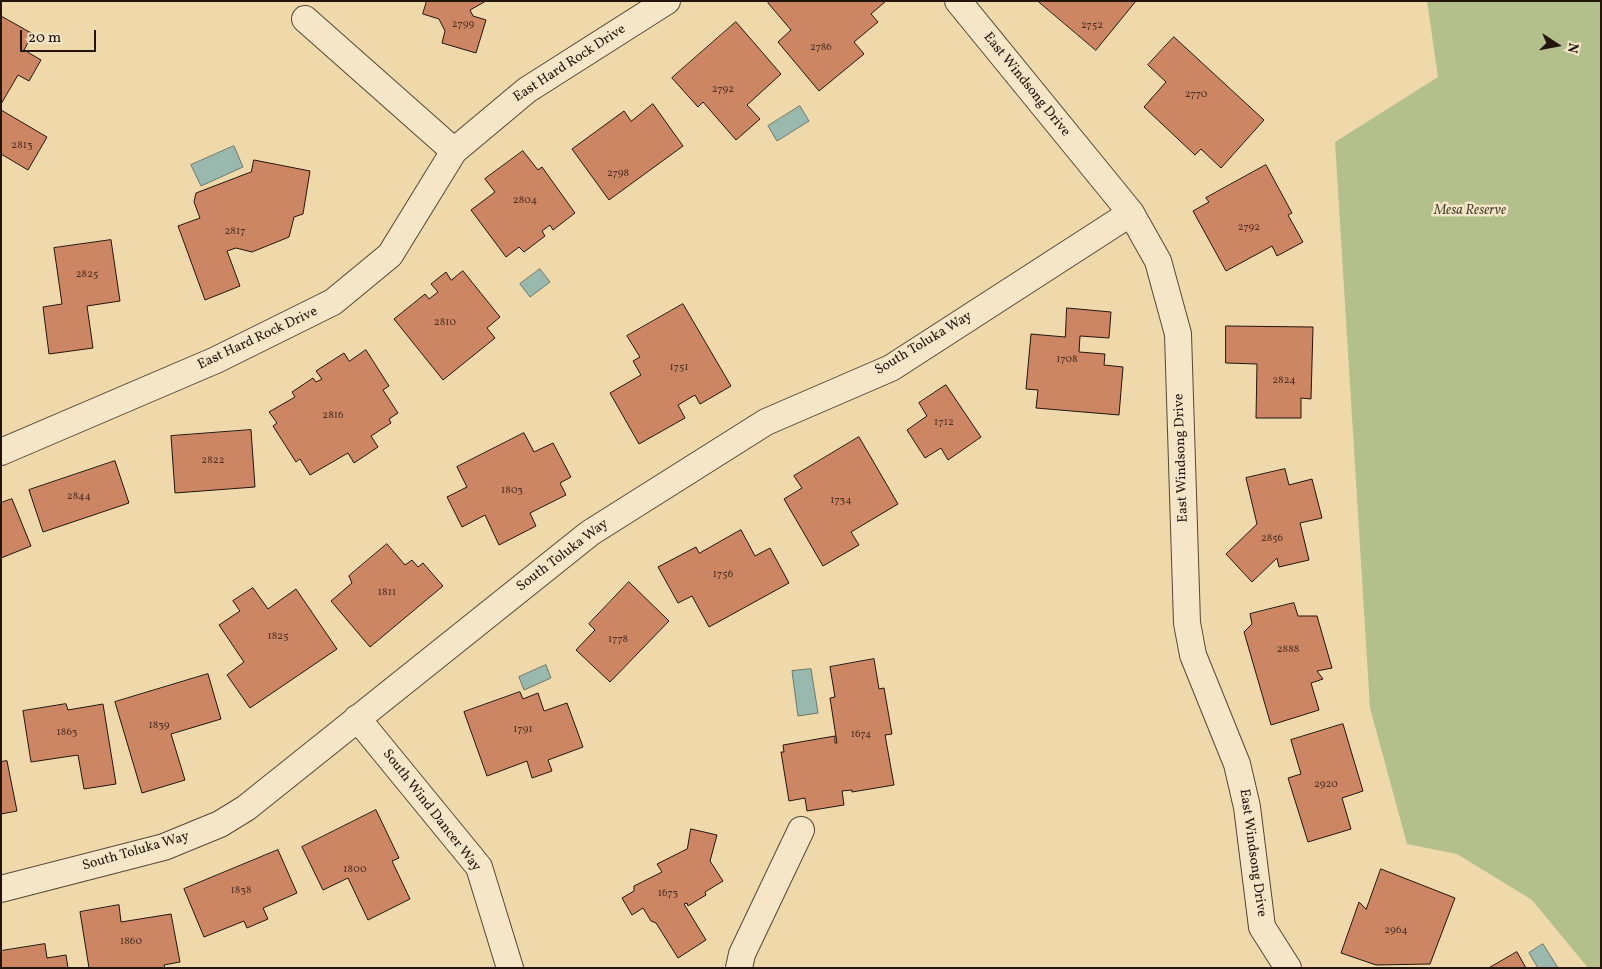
<!DOCTYPE html>
<style>
body{margin:0}
#map{position:relative;width:1602px;height:969px;overflow:hidden;background:#efd9aa;font-family:Vollkorn,serif}
canvas{display:block}
.frame{position:absolute;inset:0;border:2px solid #23150c;pointer-events:none}
.north{position:absolute;left:1532px;top:20px;width:50px;height:50px;-webkit-text-stroke:4px #f5e6c8;paint-order:stroke;rotate:101deg;font-size:14px;font-weight:700;line-height:20px;text-align:center;color:#23150c}
.north::after{content:'';display:block;margin:auto;width:18px;height:22px;background:#23150c;clip-path:polygon(50% 0,100% 100%,50% 72%,0 100%)}
.scale{position:absolute;left:20px;top:30px;width:76px;height:22px;box-sizing:border-box;border:2px solid #23150c;border-top:0;padding-left:6px;font-size:15px;line-height:18px;white-space:nowrap;color:#23150c;-webkit-text-stroke:4px #f5e6c8;paint-order:stroke}
</style>
<div id="map">
<canvas width="1602" height="969"></canvas>
<div class="frame"></div>
<div class="north">N</div>
<div class="scale">20 m</div>
</div>
<script>
const ctx = document.querySelector('canvas').getContext('2d');
ctx.lineJoin = 'round';
function fillPath(path, color) { ctx.fillStyle = color; ctx.fill(path, 'evenodd'); }
function trace(path, color, width, dash) { ctx.strokeStyle = color; ctx.lineWidth = width; ctx.lineCap = dash ? 'butt' : 'round'; ctx.setLineDash(dash || []); ctx.stroke(path); }
function write(font, color, halo, rows, align = 'center') {
  ctx.font = font + ' Vollkorn,serif'; ctx.lineWidth = 5; ctx.setLineDash([]); ctx.textBaseline = 'middle'; ctx.strokeStyle = halo; ctx.fillStyle = color; for (const [text, x, y, turn = 0] of rows) {
    ctx.save(); ctx.translate(x, y); ctx.rotate((+turn || 0) * Math.PI / 180); ctx.textAlign = isNaN(turn) ? turn : align; if (halo) ctx.strokeText(text, 0, 0); ctx.fillText(text, 0, 0); ctx.restore();
  }
}
fillPath(new Path2D(`
 M1427,1h174v967h-13l-56,-68 -75,-46 -50,-10 -37,-136 -35,-566 103,-65z`), '#b4c08c');
const water = new Path2D(`
 M800,106l9,15 -32,20 -9,-15z
 M234,146l9,21 -42,19 -10,-21z
 M540,269l10,13 -20,15 -10,-13z
 M546,665l5,13 -27,12 -5,-13z
 M811,669l7,44 -20,3 -6,-45z
 M1543,944l15,24h-20l-9,-15z`);
fillPath(water, '#9ab9ae');
trace(water, '#6a776d', 1);
const building = new Path2D(`
 M427,1h59l-16,9 3,6 13,4 -10,33 -34,-10 3,-12 -6,-12 -16,-5z
 M770,1h116l-15,13 7,8 -24,20 10,12 -45,37 -41,-49 13,-12 -23,-27z
 M1038,1h98l-40,49z
 M1,16l32,18 -9,16 17,10 -12,21 -11,-6 -17,29z
 M736,22l45,52 -34,31 13,14 -24,21 -33,-38 -5,5 -26,-29z
 M1174,37l90,83 -43,48 -20,-19 -6,6 -51,-48 22,-25 -18,-17z
 M653,104l30,42 -74,54 -37,-51 52,-38 7,10z
 M1,110l46,27 -19,33 -27,-16z
 M523,151l15,19 4,-3 33,46 -22,17 -3,-5 -8,6 3,5 -21,16 -5,-5 -13,10 -35,-47 24,-18 -10,-13z
 M254,160l56,11 -7,43 -9,3 -5,20 -37,15 -16,-4 -9,3 13,35 -35,14 -27,-74 22,-8 -6,-16 2,-9 55,-21z
 M1266,165l26,48 -4,2 15,27 -26,14 -5,-10 -46,25 -33,-60 16,-9 -3,-4z
 M111,240l9,61 -33,5 6,42 -44,6 -6,-47 19,-3 -8,-56z
 M463,271l37,46 -13,11 8,10 -52,42 -49,-61 31,-25 4,5 9,-7 -7,-8 15,-12 5,8z
 M683,304l48,82 -31,18 -5,-9 -17,10 7,13 -46,26 -29,-51 31,-18 -8,-14 7,-4 -13,-21z
 M1067,308l44,4 -2,26 -29,-2 -1,16 26,2 -1,11 19,2 -4,48 -83,-7 2,-18 -12,-1 5,-55 34,3z
 M1226,326l87,1 -2,72 -10,-1v20h-45l1,-54 -31,-1z
 M366,350l23,36 -6,4 15,23 -9,6 2,4 -20,13 7,11 -24,16 -6,-10 -38,22 -10,-16 -4,3 -23,-36 4,-3 -8,-11 26,-15 -3,-5 21,-14 3,4 6,-3 -6,-8 28,-18 5,8z
 M946,385l35,52 -33,23 -7,-12 -16,10 -18,-28 20,-14 -8,-13z
 M251,430l4,57 -80,6 -4,-57z
 M524,433l10,19 19,-9 18,34 -11,6 6,12 -36,18 6,13 -37,19 -14,-30 -23,12 -15,-30 20,-10 -10,-20z
 M859,437l39,67 -47,28 8,13 -36,21 -39,-67 18,-11 -8,-12z
 M115,461l14,42 -86,29 -14,-42z
 M1285,469l4,16 23,-6 10,39 -22,5 9,37 -30,7 -2,-9 -25,24 -26,-28 31,-30 -11,-46z
 M12,499l19,47 -30,12v-55z
 M741,530l14,26 15,-8 19,35 -80,44 -17,-31 -14,7 -20,-36 38,-20 3,6z
 M387,544l18,21 7,-5 6,7 5,-4 20,23 -73,61 -39,-46 21,-18 -3,-7z
 M629,582l40,39 -59,61 -34,-32 19,-20 -6,-6z
 M253,588l15,21 28,-20 41,60 -87,59 -23,-33 17,-13 -25,-37 21,-14 -7,-10z
 M1294,603l4,13h19l15,52 -15,3 6,8 -12,4 8,27 -48,15 -27,-93 8,-8 -2,-10z
 M874,659l5,30 5,-1 8,46 -7,1 9,50 -42,7v-2l-10,1 2,14 -37,6 -2,-13 -16,3 -8,-49h3l-1,-7 52,-9v7h2l-7,-45 5,-1 -5,-30z
 M208,674l13,45 -50,15 14,46 -43,13 -27,-91z
 M520,692l3,7 15,-6 6,18 23,-8 16,44 -35,13 4,11 -20,7 -5,-17 -40,15 -23,-64z
 M66,704l2,6 35,-6 13,80 -32,5 -6,-34 -47,7 -8,-51z
 M1343,724l20,67 -21,7 9,31 -43,13 -20,-64 13,-4 -10,-34z
 M7,761l10,50 -16,3v-52z
 M376,810l23,48 -7,3 18,38 -42,21 -20,-42 -25,12 -21,-43z
 M691,829l26,6 -7,26 13,20 -18,11 1,3 -18,11 -1,-3 -3,1 22,36 -28,18 -22,-35 -5,-2 -8,-13 -11,7 -10,-17 12,-7v-5l28,-14 -5,-8 30,-15z
 M278,850l19,43 -34,15 5,11 -21,9 -3,-7 -40,16 -20,-48z
 M1381,869l74,29 -25,66 -54,1 -35,-12 18,-51 7,7z
 M119,905l2,17 50,-8 9,48 -16,3 1,3h-76l-9,-56z
 M45,944l2,14 19,-3 2,13h-67v-17z
 M1517,952l9,16h-37z`);
fillPath(building, '#cd8664');
trace(building, '#23150c', 1);
const minor = new Path2D(`
 M958,1l173,212 27,48 20,73 9,289 6,32 44,109 10,43 15,120 26,41
 M305,19l149,132
 M1,452l215,-92 117,-58 57,-47 64,-104 73,-61 140,-89
 M357,718l122,149 31,101
 M1,889l163,-42 56,-23 26,-16 344,-275 176,-111 125,-54 240,-155
 M739,968l3,-14 59,-124`);
trace(minor, '#564634', 28);
trace(minor, '#f5e6c8', 26);
write('11px', '#4e3122', null, [
 ["2799",463,25],
 ["2752",1092,26],
 ["2786",821,48],
 ["2792",723,90],
 ["2770",1196,95],
 ["2813",22,146],
 ["2798",618,174],
 ["2804",525,201],
 ["2792",1249,228],
 ["2817",235,232],
 ["2825",87,275],
 ["2810",445,323],
 ["1708",1067,360],
 ["1751",679,368],
 ["2824",1284,381],
 ["2816",333,416],
 ["1712",944,423],
 ["2822",213,461],
 ["1803",512,491],
 ["2844",79,497],
 ["1734",841,501],
 ["2856",1272,539],
 ["1756",723,575],
 ["1811",387,593],
 ["1825",278,637],
 ["1778",618,640],
 ["2888",1288,650],
 ["1839",159,726],
 ["1791",523,730],
 ["1863",67,733],
 ["1674",861,735],
 ["2920",1326,785],
 ["1800",355,870],
 ["1838",241,891],
 ["1673",668,894],
 ["2964",1396,931],
 ["1860",131,942]
]);
write('14px', '#23150c', '#f5e6c8', [
 ["East Hard Rock Drive",570,64,-33],
 ["East Windsong Drive",1026,85,51],
 ["East Hard Rock Drive",258,339,-25],
 ["South Toluka Way",924,344,-31],
 ["East Windsong Drive",1182,458,-92],
 ["South Toluka Way",563,556,-37],
 ["South Wind Dancer Way",431,811,52],
 ["South Toluka Way",136,852,-16],
 ["East Windsong Drive",1252,853,82]
]);
write('italic 14px', '#4e4832', '#f5e6c8', [
 ["Mesa Reserve",1470,211]
]);
</script>
